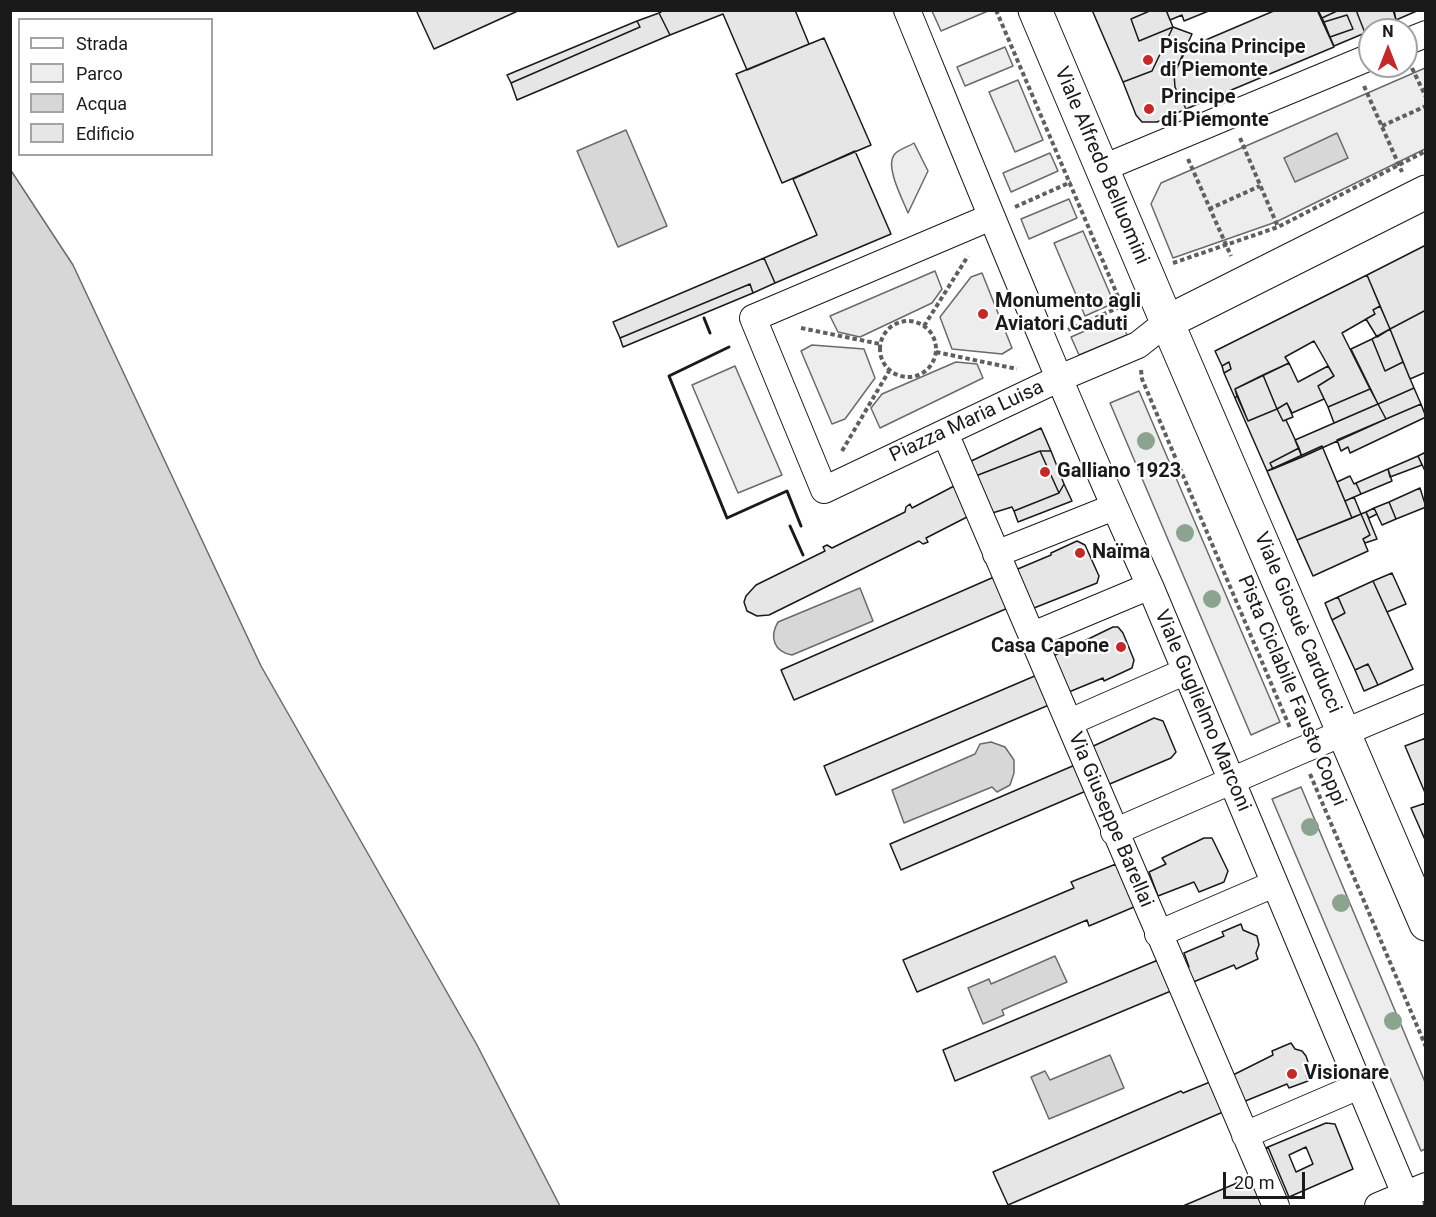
<!DOCTYPE html>
<meta charset="utf-8">
<style>
body{margin:0}
#map{position:relative;width:1436px;height:1217px;overflow:hidden;background:#fff;font-family:Roboto,sans-serif}
canvas{display:block}
.frame{position:absolute;inset:0;border:12px solid #1a1a1a;pointer-events:none}
.legend{position:absolute;left:18px;top:18px;width:195px;height:138px;box-sizing:border-box;background:#fff;border:2px solid #a3a3a3;margin:0;padding:8px 10px;list-style:none;font-size:18px;color:#1a1a1a}
.legend li{display:flex;align-items:center;gap:12px;height:30px}
.legend b{width:30px;border:2px solid #a3a3a3}
.north{position:absolute;left:1358px;top:18px;width:60px;height:60px;box-sizing:border-box;background:#fff;border:2px solid #a3a3a3;border-radius:50%;rotate:0deg;font-size:16px;font-weight:700;line-height:24px;text-align:center;color:#1a1a1a}
.north::after{content:'';display:block;margin:auto;width:21px;height:27px;background:#c62828;clip-path:polygon(50% 0,100% 100%,50% 72%,0 100%)}
.scale{position:absolute;left:1223px;top:1172px;width:82px;height:27px;box-sizing:border-box;border:3px solid #1a1a1a;border-top:0;padding-left:8px;font-size:18px;line-height:21px;white-space:nowrap;color:#1a1a1a;-webkit-text-stroke:4px #fff;paint-order:stroke}
</style>
<div id="map">
<canvas width="1436" height="1217"></canvas>
<div class="frame"></div>
<ul class="legend">
<li><b style="height:8px;background:#fff"></b>Strada</li>
<li><b style="height:16px;background:#ededed"></b>Parco</li>
<li><b style="height:16px;background:#d7d7d7"></b>Acqua</li>
<li><b style="height:16px;background:#e6e6e6"></b>Edificio</li>
</ul>
<div class="north">N</div>
<div class="scale">20 m</div>
</div>
<script>
const ctx = document.querySelector('canvas').getContext('2d');
ctx.lineJoin = 'round';
function fillPath(path, color) { ctx.fillStyle = color; ctx.fill(path, 'evenodd'); }
function trace(path, color, width, dash) { ctx.strokeStyle = color; ctx.lineWidth = width; ctx.lineCap = dash ? 'butt' : 'round'; ctx.setLineDash(dash || []); ctx.stroke(path); }
function write(font, color, halo, rows, align = 'center') {
  ctx.font = font + ' Roboto,sans-serif'; ctx.lineWidth = 4.5; ctx.setLineDash([]); ctx.textBaseline = 'middle'; ctx.strokeStyle = halo; ctx.fillStyle = color; for (const [text, x, y, turn = 0] of rows) {
    ctx.save(); ctx.translate(x, y); ctx.rotate((+turn || 0) * Math.PI / 180); ctx.textAlign = isNaN(turn) ? turn : align; if (halo) ctx.strokeText(text, 0, 0); ctx.fillText(text, 0, 0); ctx.restore();
  }
}
const green = new Path2D(`
 M934,11l54,-1v1l-47,20 -9,-20z
 M1005,47l8,19 -48,20 -8,-19z
 M1425,68v81l-149,73 -103,36 -22,-54 10,-21z
 M1018,80l25,60 -28,12 -26,-60z
 M914,143l14,28 -20,42c-5,-13 -23,-46 -14,-58 4,-6 14,-8 20,-12z
 M1050,153l8,18 -47,21 -8,-19z
 M1069,199l8,19 -48,21 -8,-20z
 M1083,231l31,72 -29,13 -31,-73z
 M935,271l7,18 -10,14 -72,34 -22,-5 -8,-16z
 M982,273l30,75 -10,6 -50,-5 -12,-32 31,-40z
 M1119,316l8,19 -48,20 -8,-18z
 M812,345l52,4 11,29 -30,41 -13,5 -31,-73z
 M956,362l21,2 6,14 -103,50 -9,-20 11,-14z
 M735,366l47,109 -44,18 -46,-108z
 M1139,391l141,331 -29,13 -141,-332z
 M1301,787l124,295v67l-4,2 -149,-352z`);
fillPath(green, '#ededed');
trace(green, '#6a6a6a', 1.5);
const water = new Path2D(`
 M626,130l41,96 -49,21 -41,-96z
 M1337,133l11,25 -53,24 -11,-24z
 M10,169l63,96 188,401 216,379 83,161h-549z
 M860,588l13,33 -81,34c-18,-3 -23,-18 -14,-33z
 M991,742l14,5 9,13v13l-4,12 -13,7 -5,-5 -88,36 -12,-33 83,-36 5,-10z
 M1055,956l12,26 -65,28 2,5 -21,9 -15,-36 21,-9 2,5z
 M1110,1055l14,33 -75,31 -18,-42 14,-6 5,9z`);
fillPath(water, '#d7d7d7');
trace(water, '#6a6a6a', 1.5);
const building = new Path2D(`
 M416,10h104l-86,39z
 M664,10h131l14,34 -62,26 -24,-56 -53,21 -11,-22z
 M1092,10h60l-21,9 8,22 34,-14 -21,44 -29,11z
 M1152,10h14l7,17 -34,14 -8,-22z
 M1166,10h45l-27,11 -2,-6 -12,5z
 M1276,10h41l17,37 -148,62 -11,-22 -1,-13 13,-26z
 M1318,10h21l-17,8z
 M1339,10h17l9,23 -31,13 -4,-9 23,-8 -6,-14 -23,7 -2,-4z
 M1356,10h37l3,10 -31,13z
 M1394,10h25l-23,10z
 M659,13l11,22 -153,65 -6,-17 129,-56 -3,-6z
 M1347,15l6,14 -23,8 -6,-15z
 M637,21l3,6 -129,56 -4,-8z
 M1173,27l19,7 -18,40 1,13 11,22 -29,13h-15l-6,-7 -13,-33 29,-11z
 M824,38l47,107 -89,38 -46,-109z
 M855,151l36,83 -116,49 -11,-25 53,-23 -24,-56z
 M1426,245v65l-36,19 -23,-54z
 M764,258l11,25 -22,10 -3,-9 -130,54 -7,-16z
 M1367,275l13,31 -7,4 2,4 -33,19 28,56 -42,18 -10,-21 16,-10 -20,-35 -29,16 4,6 -54,26 2,7 -2,2 -11,-25 7,-4 -2,-7 -7,4 -7,-15z
 M750,284l3,9 -130,54 -3,-9z
 M1380,306l10,23 -13,8 -11,-18 9,-5 -2,-4z
 M1426,310v62l-16,7 -20,-50z
 M1390,329l13,33 -18,9 -13,-32z
 M1372,339l13,32 18,-9 11,26 -36,16 -27,-55z
 M1229,362l2,7 -7,4 -2,-7z
 M1289,363l9,19 30,-16 6,10 -16,10 6,13 -32,14 -5,-10 -10,6 -14,-34z
 M1263,375l14,34 -29,12 -13,-32z
 M1414,388l7,16 -35,15 -8,-15z
 M1370,389l8,15 -44,19 -6,-16z
 M1237,396l11,25 29,-12 6,12 3,-1 13,28 -29,15 3,6 -6,2 -32,-73z
 M1287,403l6,14 -10,4 -6,-12z
 M1378,404l8,15 -84,38 -7,-17z
 M1421,404l5,13 -76,36 -2,-6 -7,4 -4,-11z
 M1041,428l10,23h-11l-67,26 -6,-14z
 M1322,446l30,72 -55,22 -30,-69z
 M1299,448l3,9 -29,12 -3,-6z
 M1040,451h11l13,33 -5,9z
 M1040,451l19,42 -45,18 -2,-4 -23,7 -16,-37z
 M1426,452v21l-8,-17z
 M1418,456l4,9 -32,12 -2,-8z
 M1388,469l4,12 -31,13 -5,-11z
 M1350,476l4,8 2,-1 5,11 -16,7 -8,-19z
 M1064,484l8,17 -54,21 -4,-11 45,-18z
 M956,485l13,31 -43,22 2,4 -5,2 -4,-3 -150,74 -12,1 -10,-5 -3,-9 2,-6 10,-11 69,-34 -2,-4 4,-2 5,3 73,-36 1,-5 4,-3 2,4z
 M1420,488l6,19 -30,12 -7,-17z
 M1354,497l7,17 -9,4 -7,-17z
 M1389,502l7,17 -14,6 -8,-17z
 M1374,508l3,6 -8,4 -3,-6z
 M1366,512l11,27 -12,4 -2,-4 7,-4 -9,-21z
 M1361,514l9,21 -7,4 5,12 -55,25 -16,-36z
 M1077,541l8,4 14,31 -2,7 -68,27 -16,-39 38,-16v-2z
 M1392,573l14,31 -19,8 -14,-31z
 M994,577l14,31 -214,92 -13,-30z
 M1373,581l40,88 -35,16 -10,-21 -13,6 -23,-50 13,-7 -7,-16z
 M1338,597l7,16 -13,7 -7,-17z
 M1113,627h5l5,6 11,27 -2,8 -28,13 -1,-3 -39,16 -15,-36z
 M1368,664l10,21 -14,6 -9,-21z
 M1037,675l12,30 -213,90 -12,-29z
 M1154,718l9,3 13,31 -5,6 -66,28 -18,-37z
 M1426,738v57l-21,-49z
 M1075,765l11,26 -185,79 -11,-26z
 M1426,803v39l-15,-34z
 M1204,838h8l16,33 -4,11 -25,10 -5,-10 -36,14 -9,-24 17,-8 -4,-6z
 M1116,864l18,43 -45,19 -2,-6 -170,72 -14,-32 171,-72 -3,-6z
 M1241,924l2,6 14,6 2,9 -3,8 2,6 -22,10 -2,-4 -43,18 -6,-15 4,-1 -5,-14 40,-17 -2,-4z
 M1158,960l13,31 -216,90 -12,-31z
 M1291,1043l4,6 7,2 4,5 2,6 -2,13 2,6 -19,7 -2,-4 -44,18 -12,-26 42,-21 -1,-4z
 M1210,1082l13,30 -215,93 -15,-33 188,-81 2,2z
 M1326,1123l9,1 18,45 -64,28 -21,-50zM1306,1147l7,17 -17,8 -7,-17z
 M1268,1147l21,50 -10,4 -19,-50z
 M1250,1178l13,28h-80l61,-26z`);
fillPath(building, '#e6e6e6');
trace(building, '#1a1a1a', 1.5);
const street = new Path2D(`
 M907,10c79,193 157,386 243,576l260,620
 M1406,42l20,-8
 M1103,168l267,-111
 M991,217l-238,101 71,172 236,-112 78,-33 29,-23
 M945,433l331,773
 M996,554l118,-47
 M1033,635l117,-49
 M1070,722l114,-50
 M1114,832l186,-81 126,-53
 M1158,934l116,-50
 M1245,1135l114,-49
 M1378,1206l48,-20`);
const secondary = new Path2D(`
 M1035,10l132,312 259,602
 M1167,322l259,-130`);
trace(street, '#1a1a1a', 28);
trace(secondary, '#1a1a1a', 35);
trace(new Path2D(`
 M996,10l132,310
 M1412,68l14,29
 M1364,86l38,86
 M1382,126l44,-20
 M1240,138l38,89
 M1188,159l43,97
 M1015,207l56,-25
 M1209,209l51,-23
 M1173,263l105,-36 148,-76
 M880 349a28 28 0 1 1 56 0a28 28 0 1 1-56 0Z
 M924,326l44,-70
 M801,328l79,16
 M1068,330l54,-24
 M936,352l81,17
 M1141,370l1,9 148,349
 M842,451l47,-80
 M1310,774l116,273`), '#5f5f5f', 4, [4.5, 3]);
trace(street, '#fff', 26);
trace(secondary, '#fff', 33);
trace(new Path2D(`
 M704,318l6,15
 M729,347l-60,29 58,142 60,-27 14,35
 M790,526l13,29`), '#1a1a1a', 3);
ctx.fillStyle = '#8aa48f';
for (const [x, y] of [
 [1146,441],
 [1185,533],
 [1212,599],
 [1310,827],
 [1341,903],
 [1393,1021]
]) { ctx.beginPath(); ctx.arc(x, y, 9, 0, 2 * Math.PI); ctx.fill(); }
for (const [x, y, r, color] of [
 [1148,60,6,"#c62828"],
 [1149,109,6,"#c62828"],
 [983,314,6,"#c62828"],
 [1045,472,6,"#c62828"],
 [1080,553,6,"#c62828"],
 [1121,647,6,"#c62828"],
 [1292,1074,6,"#c62828"]
]) { const dot = new Path2D(); dot.arc(x, y, r, 0, 2 * Math.PI); ctx.fillStyle = color; ctx.fill(dot); trace(dot, '#fff', 2); }
write('bold 20px', '#1a1a1a', '#fff', [
 ["Piscina Principe",1160,48],
 ["di Piemonte",1160,71],
 ["Principe",1161,98],
 ["di Piemonte",1161,121],
 ["Monumento agli",995,302],
 ["Aviatori Caduti",995,325],
 ["Galliano 1923",1057,472],
 ["Naïma",1092,553],
 ["Casa Capone",1109,647,"right"],
 ["Visionare",1304,1074]
], 'left');
write('20px', '#1a1a1a', '#fff', [
 ["Viale Alfredo Belluomini",1101,166,67],
 ["Piazza Maria Luisa",967,422,-25],
 ["Viale Giosuè Carducci",1297,623,67],
 ["Pista Ciclabile Fausto Coppi",1291,691,67],
 ["Viale Guglielmo Marconi",1202,711,67],
 ["Via Giuseppe Barellai",1110,820,67]
]);
</script>
